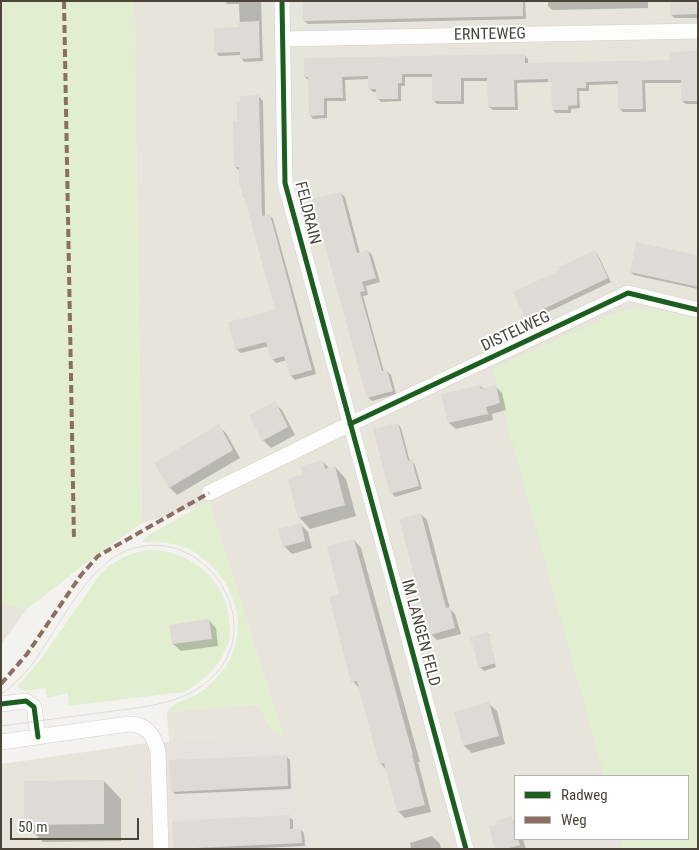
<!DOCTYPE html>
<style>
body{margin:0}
#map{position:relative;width:699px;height:850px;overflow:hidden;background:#f4f2ee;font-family:"Roboto Condensed",sans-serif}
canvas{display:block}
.frame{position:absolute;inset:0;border:2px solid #4b4439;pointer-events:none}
.legend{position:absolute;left:514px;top:775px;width:175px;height:65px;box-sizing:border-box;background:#fff;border:1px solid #b7b4b0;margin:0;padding:6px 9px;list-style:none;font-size:15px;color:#4b4439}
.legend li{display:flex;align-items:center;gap:10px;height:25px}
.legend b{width:25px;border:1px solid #b7b4b0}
.scale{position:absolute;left:10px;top:818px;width:129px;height:22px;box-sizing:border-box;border:2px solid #4b4439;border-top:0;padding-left:6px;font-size:15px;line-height:18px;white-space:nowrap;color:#4b4439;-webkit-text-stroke:4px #fff;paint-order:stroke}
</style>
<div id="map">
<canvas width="699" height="850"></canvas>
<div class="frame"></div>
<ul class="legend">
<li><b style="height:6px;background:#1b5e20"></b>Radweg</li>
<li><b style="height:6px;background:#8d6e63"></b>Weg</li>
</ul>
<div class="scale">50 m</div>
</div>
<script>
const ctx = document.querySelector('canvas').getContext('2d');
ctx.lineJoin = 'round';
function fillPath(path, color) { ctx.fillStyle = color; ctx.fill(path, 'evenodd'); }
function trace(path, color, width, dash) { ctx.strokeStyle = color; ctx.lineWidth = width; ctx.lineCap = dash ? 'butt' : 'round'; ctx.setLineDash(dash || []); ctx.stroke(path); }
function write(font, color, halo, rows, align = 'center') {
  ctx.font = font + ' "Roboto Condensed",sans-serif'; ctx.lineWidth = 4; ctx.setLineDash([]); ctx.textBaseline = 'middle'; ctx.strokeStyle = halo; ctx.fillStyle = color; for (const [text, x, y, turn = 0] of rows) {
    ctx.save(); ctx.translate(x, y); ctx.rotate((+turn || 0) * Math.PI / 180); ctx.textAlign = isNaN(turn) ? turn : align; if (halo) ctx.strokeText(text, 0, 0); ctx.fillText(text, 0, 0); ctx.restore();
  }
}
fillPath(new Path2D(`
 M134,1h564v318l-42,-10h-24l-24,7 -3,460h-90v63h108l2,10h-624v-85l146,-21 22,-1 -2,-30 90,-8 16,27 10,5 -74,-235 -8,5 -59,17z
 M1,603l26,6 -26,35z`), '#e7e4dc');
fillPath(new Path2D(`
 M283,736l28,113h-143l-4,-107z`), '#e6e2de');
fillPath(new Path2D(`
 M1,1h133l8,522 -48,34 -67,52 -26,-6z
 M632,309h24l42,10v530h-74l-3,-10h67v-63h-84l-112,-407 116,-53z
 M209,501l74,235 -10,-4 -16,-28 -90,8c7,-11 18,-11 29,-17 11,-7 22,-17 30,-29 28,-42 4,-97 -39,-118 -15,-6 -30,-6 -45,-6l4,-5z
 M146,550c42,-1 78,26 83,69 1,10 2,21 -3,30 -8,19 -24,33 -42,43l-115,14 -1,-13 -21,5 -2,-10 -20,3 -8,-4 24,-28 60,-86c13,-12 27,-19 45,-23z`), '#e1eecf');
fillPath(new Path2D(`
 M133,762h15l2,35h-16z`), '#e6e3df');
fillPath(new Path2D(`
 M225,1h36l2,60 -19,1 -3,-4v-3l-22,1 -3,-4 24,-24 -1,-24h-12z
 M426,1h99l1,18 -218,5 -4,-3z
 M548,1h100v7l-96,2 -4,-4z
 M698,1v17h-23l-4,-3z
 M698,52v52h-12l-4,-3v-18h-37l1,29h-23l-3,-3 -1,-25 -30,1v6h-10l1,17 -9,1v4h-15l-3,-3v-26l-2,-2 -34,1 1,27h-25l-4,-3 -1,-26h-24v23h-27l-4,-4v-23h-28v9h-4v15l-20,1 -4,-4v-6h-4l-3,-3 -1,-10 -24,1 1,21h-19v17l-14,1 -3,-4 -1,-34 -4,-4 219,-22 4,4v5l143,-3z
 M259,97l4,4 2,115 4,-1 4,4 43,155 -21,6 -4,-4 -4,-16 -11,3 -4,-4 -3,-13 -28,7 -5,-4 40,-38 -30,-112 -3,-2 -3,-26 -5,-4 3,-44z
 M341,193l4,4 15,57 8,-3 4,4 8,27 -14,4 2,9 -5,1 21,76 3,-1 4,4 5,19 -24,7 -4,-4z
 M595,251l3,4 13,27 -82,39 -3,-4 36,-47z
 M698,257v32l-64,-14 -3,-3z
 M480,386l4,3 12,-2 6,6 4,17 -14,4 1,6 -37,9 -7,-6z
 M274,403l8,7 13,25 -24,13 -8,-8z
 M398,424l3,4 9,34 2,-1 3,4 7,24 -27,8 -3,-4z
 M218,426l8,7 14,25 -63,37 -7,-7 -14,-25z
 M322,461l8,8 5,-2 11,12 10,37 -46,13 -11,-12 6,-42z
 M421,514l6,6 23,89 5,5 6,20 -24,6 -6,-6z
 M300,524l8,8 4,16 -20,6 -8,-8z
 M354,540l7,8 59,214h-2l13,50 -26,6 -7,-7 -11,-41 -7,-7 -20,-74 -7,-8 -12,-86z
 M209,620l7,8 2,18 -37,5 -8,-7z
 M487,633l3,3h-3l9,31 -12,4 -4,-4z
 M489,704l8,7 8,33 -33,9 -8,-7z
 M286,756l4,4 1,29 -116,5 -3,-3z
 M104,781l17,18v42l-78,1 -17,-17z
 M289,817l4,3v10h8l3,3 1,13 -69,3h-60z
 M511,818l4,4v17h8l3,10h-30z
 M432,836l8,8 1,5h-30l-1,-6z`), '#0003');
fillPath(new Path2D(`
 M303,1h220v15l-220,5z
 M670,1h28v13l-28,1z
 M259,21l1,37 -20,1v-7l-26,1v-25l24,-1v-5z
 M698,51v50h-17v-21h-39l1,29h-25v-28l-32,1v6h-9v17l-9,1v4h-16l-1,-28h-3v-3l-34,1 1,27h-27l-1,-29h-26v23h-29v-27h-30v9h-4v16h-22v-10h-8v-13l-26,1 1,21h-19v17l-15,1 -1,-39h-4v-19l221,-4v9l42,-1 103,-2v-8z
 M259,95l3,121 8,-2 42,156 -22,6 -6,-20 -13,4 -5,-18 -31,8 -7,-28 47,-12 -31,-113h-2v-11h-3v-19l-5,1 -1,-47h4v-19h3v-6z
 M341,192l16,61 11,-3 8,28 -14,4 3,9 -5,1 22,79 5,-1 6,21 -26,7 -55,-199z
 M636,242l62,13v32l-68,-15z
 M595,250l13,28 -83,40 -12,-26 47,-22 -1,-3z
 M480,385l1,4 15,-4 4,18 -14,4 2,7 -40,9 -7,-29z
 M275,401l13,26 -26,14 -13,-26z
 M398,423l10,38 4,-1 7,26 -29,8 -17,-65z
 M219,424l14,26 -64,38 -15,-25z
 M323,460l2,9 10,-3 10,39 -47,13 -10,-39 15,-5 -2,-8z
 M421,513l25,95 4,-1 5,21 -25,7 -31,-116z
 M301,523l4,18 -22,6 -5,-18z
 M354,539l59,216h-1l13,50 -28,7 -13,-49 -5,1 -22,-83 -6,1 -22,-85 10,-3 -12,-48z
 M209,619l3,20 -40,5 -3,-19z
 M488,632l8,31 -17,5 -9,-31z
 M489,702l10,34 -36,10 -9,-34z
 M287,755l1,31 -117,6 -2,-32z
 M89,780h15v44l-80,1v-44z
 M290,815v14h11l1,14 -128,6 -2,-28z
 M512,816l3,13v10h3l2,6 -14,4h-11l-6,-22 7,-2 -1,-4z`), '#dedbd6');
const street = new Path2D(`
 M282,1l3,182 181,666
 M282,39l416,-8
 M209,493l141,-69 278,-131 70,17
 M1,704l25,-3 8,6 4,30
 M1,742l127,-18c19,0 26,11 30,28l3,97`);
trace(street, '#d2d0cb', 16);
trace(street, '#fdfdfc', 15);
trace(new Path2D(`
 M1,695c12,-10 23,-20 32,-32 23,-32 52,-91 86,-109 85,-43 166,84 75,137 -27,15 -59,17 -88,21 -35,5 -70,9 -105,14`), '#dbdbda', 1);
trace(new Path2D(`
 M64,1l10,539
 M1,684l26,-30 54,-79 17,-19 111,-63`), '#8d6e63', 4, [8, 4]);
trace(new Path2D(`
 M282,1l3,182 181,666
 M350,424l278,-131 70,17
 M1,704l25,-3 8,6 4,30`), '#1b5e20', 5);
write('16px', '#4b4439', '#fff', [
 ["ERNTEWEG",490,35,-1],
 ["FELDRAIN",307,213,76],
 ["DISTELWEG",516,332,-25],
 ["IM LANGEN FELD",420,633,75]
]);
</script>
